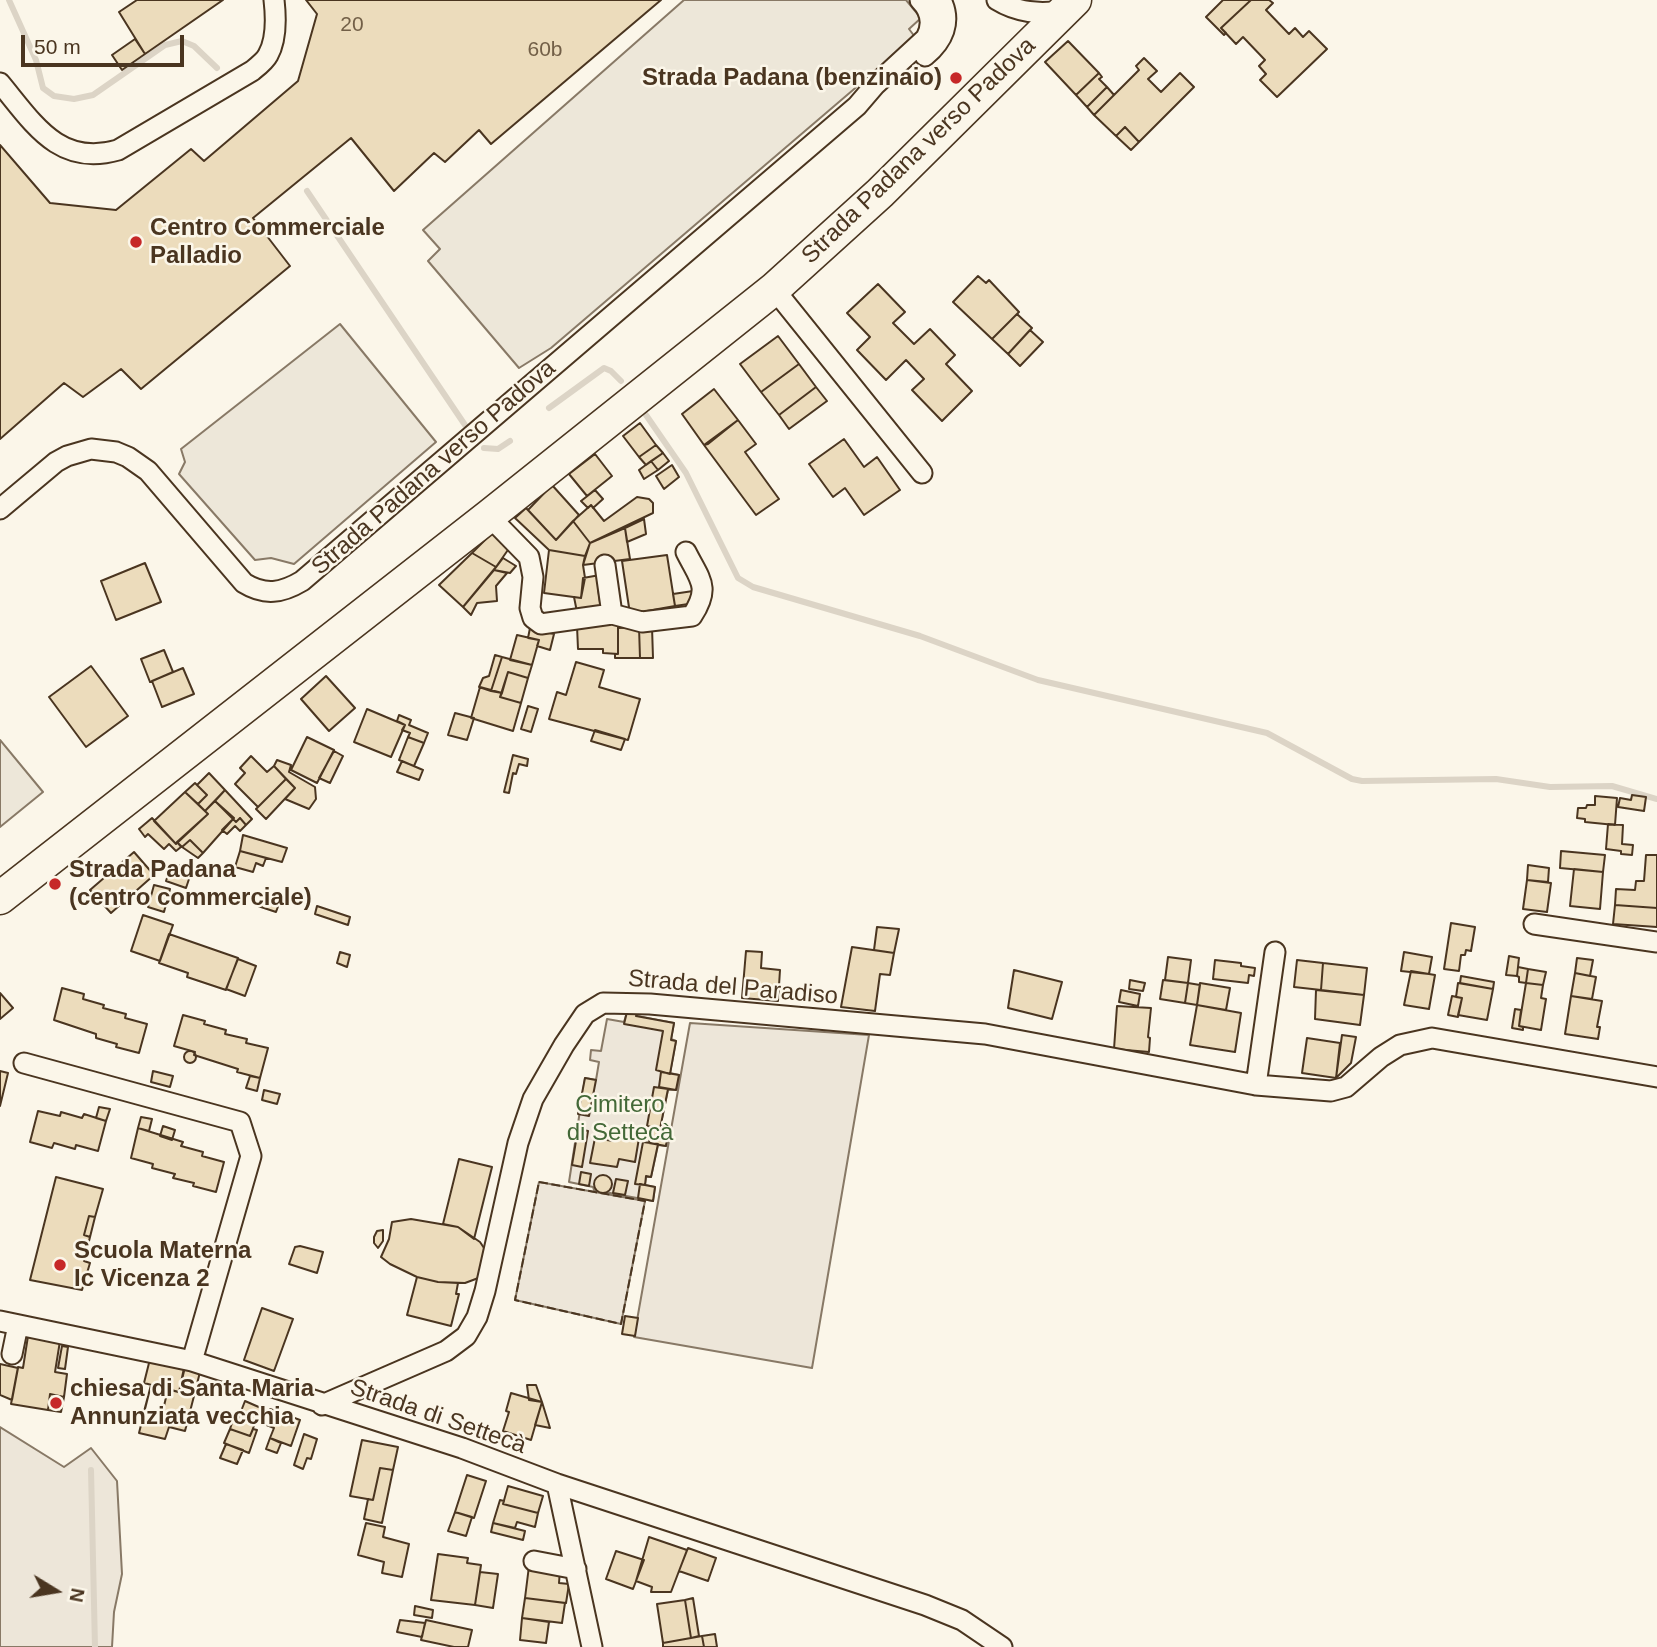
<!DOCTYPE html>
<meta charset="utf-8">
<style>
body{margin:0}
#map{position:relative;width:1657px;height:1647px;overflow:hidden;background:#fbf6e9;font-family:Helvetica,sans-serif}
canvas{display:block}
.north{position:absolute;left:21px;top:1556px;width:70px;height:70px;-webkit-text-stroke:5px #fbf6e9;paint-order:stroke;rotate:101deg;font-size:19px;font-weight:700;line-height:28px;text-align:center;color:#4a3520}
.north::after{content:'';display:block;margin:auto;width:24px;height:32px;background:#4a3520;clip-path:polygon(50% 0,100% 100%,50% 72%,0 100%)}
.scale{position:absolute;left:21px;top:35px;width:163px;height:32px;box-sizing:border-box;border:4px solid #4a3520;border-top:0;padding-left:9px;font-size:21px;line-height:24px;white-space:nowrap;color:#4a3520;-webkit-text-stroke:5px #fbf6e9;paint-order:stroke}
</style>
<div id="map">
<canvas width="1657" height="1647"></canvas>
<div class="north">N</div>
<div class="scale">50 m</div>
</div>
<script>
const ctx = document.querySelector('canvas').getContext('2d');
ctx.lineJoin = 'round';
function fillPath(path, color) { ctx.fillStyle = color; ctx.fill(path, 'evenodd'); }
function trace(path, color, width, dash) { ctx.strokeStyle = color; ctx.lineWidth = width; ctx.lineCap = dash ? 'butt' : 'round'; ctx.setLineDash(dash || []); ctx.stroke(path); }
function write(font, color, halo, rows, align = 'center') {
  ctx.font = font + ' Helvetica,sans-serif'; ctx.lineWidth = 5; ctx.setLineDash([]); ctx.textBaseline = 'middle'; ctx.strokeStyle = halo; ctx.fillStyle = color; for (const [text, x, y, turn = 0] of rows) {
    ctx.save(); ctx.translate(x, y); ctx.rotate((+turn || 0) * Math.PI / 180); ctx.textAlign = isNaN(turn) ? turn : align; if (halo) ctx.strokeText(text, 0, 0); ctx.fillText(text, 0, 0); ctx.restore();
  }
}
const green = new Path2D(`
 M627,1012l10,2v2l37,7 -3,16 5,2 -6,32 9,2 -3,15h-8l-8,38 8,2 -2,16 -8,-1 -7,32h-5l-1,8 10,2 -2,14 -59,-11 -1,-3 -24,-5 16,-104 11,2 3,-18 -9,-2 1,-10 10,1 6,-32 17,3z
 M690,1023l179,12 -57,333 -178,-31z
 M539,1182l106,19 -24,123 -106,-24z
 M0,1427l64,40 27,-19 26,33 5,93 -8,38 -2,35h-112z`);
fillPath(green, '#ede6d9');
trace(green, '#887966', 2);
const parking = new Path2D(`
 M684,0h222l15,18 -12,11 6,8 -364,311 -32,20 -91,-107 12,-12 -17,-19z
 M340,324l96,118 -142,122 -23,-6 -16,2 -76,-86 6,-12 -4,-13z
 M0,740l43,52 -43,35z`);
fillPath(parking, '#ede7d9');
trace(parking, '#887966', 2);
trace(new Path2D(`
 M9,0l27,60 7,28 11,8 20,3 19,-4 72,-50 17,-4 12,5 23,22
 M307,191l158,234
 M549,408l55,-40 7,3 10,10
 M646,415l40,58 52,105 15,9 167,49 118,44 229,53 85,46 10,2 134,-2 54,8 62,-1 45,13
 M484,448l14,1 12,-8
 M91,1470l4,177`), '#dcd4c6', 6);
const building = new Path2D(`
 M137,0h86l-78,54 -26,-42z
 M306,0h355l-170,144 -12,-14 -34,32 -11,-9 -40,38 -43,-53 -98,80 37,48 -149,123 -20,-20 -38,28 -19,-14 -64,56v-294l50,58 66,7 75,-61 13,12 94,-80 19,-67z
 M1223,0h28l-30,28 5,5 -2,2 -18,-18z
 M1251,0h18l4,3 -7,7 23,24 6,-6 8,9 6,-6 18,18 -50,48 -17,-17 6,-6 -7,-8 6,-6 -22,-23 -7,7 -15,-16z
 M135,39l10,15 -23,16 -10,-15z
 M1068,41l31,32 -23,22 -31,-33z
 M1144,58l13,13 -9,8 13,13 19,-19 14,14 -55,55 -14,-15 -9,9 -22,-21 45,-45 -3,-4z
 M1099,73l3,4 -3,2 8,8 -20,20 -11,-12z
 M1107,87l7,8 -20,20 -7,-8z
 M1125,127l14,15 -8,8 -15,-14z
 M978,276l8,7 3,-3 30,32 -27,27 -39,-37z
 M878,284l27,28 -12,11 21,21 16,-15 25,26 -9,9 26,27 -30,30 -30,-31 12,-11 -18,-19 -20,20 -29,-30 13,-13 -23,-24z
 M1017,314l15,14 -24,26 -16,-15z
 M1030,330l13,12 -23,24 -12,-12z
 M778,336l21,28 -38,28 -21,-28z
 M799,364l17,23 -37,28 -18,-23z
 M816,387l11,14 -38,28 -10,-14z
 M714,389l24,31 -30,24 -4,1 -22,-31z
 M738,420l18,24 -11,8 34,47 -23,16 -52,-70z
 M640,423l16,22 -17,12 -16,-21z
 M844,439l20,28 13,-10 23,33 -36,25 -19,-27 -12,9 -24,-33z
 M656,445l7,8 -17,12 -7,-8z
 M663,453l6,8 -11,9 -7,-9z
 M595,454l17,22 -25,20 -18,-22z
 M651,461l7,9 -14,9 -5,-9z
 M672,465l7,12 -15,12 -8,-13z
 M552,485l27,30 -23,25 -28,-30z
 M595,490l8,9 -10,9 -2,-3 -3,3 -7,-7z
 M637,497l12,2 4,4v10l-63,30 -17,-22 18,-16 13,16z
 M526,508l30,32 17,-19 17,22 -5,13 -36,-6 -34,-32z
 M644,519l2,15 -19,8 -2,-14z
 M625,528l5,31 -47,6 7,-22z
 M492,533l18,14 -14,20 -24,-14z
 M549,550l36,6 -2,9 2,13 -4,20 -37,-5z
 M472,553l24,14 -33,40 -24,-22z
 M667,555l8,51 -45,8 -8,-53z
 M503,558l13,8 -6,7 -16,-3z
 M145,563l16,39 -45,18 -15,-39z
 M494,570l13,3 -11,13 1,15 -20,2 -6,12 -8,-8z
 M600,575l2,12 -4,1 2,14 6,-1 1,7 -30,4 -3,-15 7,1 2,-20z
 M693,591l2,12 -20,3 -2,-12z
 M618,622v32l-15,-1v-4h-25l-1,-23z
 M639,627h13l1,31h-13z
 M639,627l1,31h-25v-4h3v-26z
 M530,628l24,6 -4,16 -13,-4 2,-6 -11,-2z
 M517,635l22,5 -7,25 -22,-5z
 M164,650l9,22 -23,10 -9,-23z
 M495,655l7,2 -11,34 -12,-4 4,-9 6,-2z
 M502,657l30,8 -4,13 -20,-6 -6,21 -11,-2z
 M576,662l28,8 -5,17 41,12 -12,41 -79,-21 8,-27 9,3z
 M91,666l37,50 -42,31 -37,-50z
 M183,668l11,26 -32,13 -10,-26z
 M508,672l20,6 -7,25 -21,-6z
 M326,676l29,32 -26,23 -28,-32z
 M480,687l22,6 -2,4 21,6 -8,28 -42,-13z
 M528,706l10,3 -7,23 -10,-3z
 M367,709l38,16 -14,32 -37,-15z
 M455,713l19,5 -7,22 -19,-5z
 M399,715l12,5 -2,5 19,8 -4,10 -16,-6 2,-4 -8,-3 3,-5 -8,-4z
 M595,730l30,9 -4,11 -30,-9z
 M307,737l27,13 -17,33 -26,-13z
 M408,737l16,6 -10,23 -15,-6z
 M334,751l9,5 -13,27 -11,-5z
 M513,755l15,4 -1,7 -8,-2 -3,10 -3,-1 -4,20 -5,-1z
 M251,756l16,16 7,-6 12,13 -28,28 -23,-23 10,-11 -5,-5z
 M277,760l14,5 -2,7 26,15 1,12 -7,10 -24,-10 10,-11 -21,-22z
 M402,761l21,9 -4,10 -22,-8z
 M209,773l16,17 -20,21 -7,-7 9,-9 -10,-10z
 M286,779l9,9 -29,31 -10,-10z
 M195,783l12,12 -9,9 -13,-12z
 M225,790l27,29 -6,6 -6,-7 -4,4 -21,-21z
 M185,792l23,22 -32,30 -22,-23z
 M1632,795l14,2 -2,14 -26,-4 2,-9 11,2z
 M1595,796l22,2 -2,27 -30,-3v-3l-8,-1 1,-10h8l1,-3h8z
 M215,801l19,17 -31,35 -13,-13 -8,7 -5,-5 31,-28 -3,-3z
 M152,818l24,26 1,-2 4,5 -5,4 -7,-7 -5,5 -16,-15 -3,3 -6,-8z
 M240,818l6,7 -6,6 -5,-5 -8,8 -5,-4 11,-11 3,3z
 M1608,824l15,1 -1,19 11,1 -1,10 -11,-1v-3l-15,-2z
 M243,835l44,13 -5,14 -42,-11z
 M190,840l13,13 -5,5 -16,-11z
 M240,851l26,7 -3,8 -7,-3 -3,9 -18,-5z
 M1561,851l44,4 -2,17 -43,-4z
 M134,852l20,23 -43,38 -21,-23z
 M1646,855h11v53l-42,-3 1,-16 19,1 1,-9h8z
 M172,863l20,7 -6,18 -20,-7z
 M1528,865l21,3 -1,14 -21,-2z
 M1574,869l29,3 -3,37 -30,-3z
 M1527,880l24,3 -4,29 -24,-3z
 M154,885l16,4 -6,23 -16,-5z
 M262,895l18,6 -4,11 -18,-6z
 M1615,905l42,3v19l-44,-3z
 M317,906l33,11 -2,8 -33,-11z
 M143,915l30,10 -13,36 -29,-10z
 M1451,923l24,4 -4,24 -5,-1 -1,5h-4l-2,16 -15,-2z
 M877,927l22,2 -5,24 -20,-3z
 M169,934l69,24 -12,32 -39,-13 1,-4 -29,-10z
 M852,947l42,6 -4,22 -10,-1 -5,37 -34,-4z
 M746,951l16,1 -1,16 19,2 -2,31 -36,-3z
 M340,952l10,3 -3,12 -10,-4z
 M1404,952l28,5 -3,17 -28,-3z
 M1509,956l10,2 -2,18 -11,-1z
 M1168,957l23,3 -3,23 -23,-3z
 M1577,958l16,2 -3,16 -15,-3z
 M238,959l18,7 -11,30 -19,-7z
 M1215,960l26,3v3l14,2 -1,8 -5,-1 -1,8 -35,-4z
 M1297,960l26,3 -2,27 -27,-3z
 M1323,963l44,5 -3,27 -43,-5z
 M1518,967l10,2 -2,14 -7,-1v-5l-2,-1z
 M1528,969l18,3 -3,13 -17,-2z
 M1014,970l48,12 -10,37 -44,-11z
 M1411,971l24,4 -6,34 -25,-4z
 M1575,973l21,4 -4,22 -21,-3z
 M1461,976l33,6 -1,7 -33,-6z
 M1130,980l15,3 -2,8 -14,-2z
 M1163,980l25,3 -3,20 -25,-4z
 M1188,983l12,2 -3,20 -12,-2z
 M1200,983l30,5 -4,22 -29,-5z
 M1458,983l35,6 -6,31 -29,-5 4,-17 -6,-1z
 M1526,983l17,2 -2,13 5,1 -5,31 -22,-4z
 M62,988l22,6 -1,5 21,6 -1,3 23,6 -1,4 22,6 -8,29 -23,-6 1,-3 -21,-6v-4l-42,-14z
 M1121,990l19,4 -2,12 -19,-4z
 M1316,990l48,5 -4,30 -45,-6z
 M0,993l13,15 -13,11z
 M1452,996l10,2 -4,19 -10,-2z
 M1571,996l31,5 -5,26h3l-2,12 -33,-5z
 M1197,1005l44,8 -6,39 -45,-7z
 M1117,1006l34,2 -3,29 2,1 -1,14 -35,-3z
 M1515,1009l6,1 -2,16 4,1v3l-11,-2z
 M627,1012l10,2 -1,2 38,7 -3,17 5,1 -6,33 -14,-4 7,-39 -39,-7z
 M183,1015l22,6 -1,3 22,6 -1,4 22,5 -1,4 22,5 -8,30 -23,-6 1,-3 -44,-14 1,-3 -21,-6z
 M1342,1035l14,2 -5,26 -15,15z
 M1307,1038l33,5 -4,35 -34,-5z
 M184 1057a6 6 0 1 1 12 0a6 6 0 1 1-12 0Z
 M0,1071l8,2 -8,33z
 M153,1071l20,5 -3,11 -19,-5z
 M661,1072l18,3 -3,15 -17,-3z
 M250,1076l10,2 -3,13 -11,-3z
 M585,1078l11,2 -7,36 -11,-2z
 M654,1087l14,2 -8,40 -13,-3z
 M264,1090l16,4 -3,10 -15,-4z
 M99,1107l11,2 -4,12 -10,-3z
 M38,1111l22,5 1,-4 21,6 2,-4 22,7 -8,30 -22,-6 -1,4 -21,-6 -2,5 -22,-6z
 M141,1117l11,2 -3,12 -11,-3z
 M163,1126l12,4 -3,10 -12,-4z
 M652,1127l16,3 -2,16 -17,-3z
 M138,1128l45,14 -2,4 22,6 -1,4 22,6 -8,30 -23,-6 1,-3 -21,-5 2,-4 -23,-6 1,-4 -22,-6z
 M578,1129l10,2 -6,36 -10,-2z
 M614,1133l25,5 -4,24 -16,-3 -2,8 -27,-4 5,-25 18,3z
 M643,1142l15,2 -7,33 -5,-1 -1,9 -10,-1z
 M459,1159l33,8 -18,72 -16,-12 -15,-3z
 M581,1172l10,2 -2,12 -10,-2z
 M594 1184a9 9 0 1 1 18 0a9 9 0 1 1-18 0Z
 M56,1177l47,12 -8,28 -6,-1 -5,19 6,2 -6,24 6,2 -8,27 -52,-10z
 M616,1179l12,2 -3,14 -12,-2z
 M640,1184l15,3 -2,14 -15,-3z
 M89,1216l6,1 -5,20 -6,-2z
 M411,1219l47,8 22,15 8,12 -7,23 -16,6 -27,-1 -21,-5 -27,-13 -9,-7 8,-18 3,-17z
 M383,1230v11l-5,7 -4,-5v-6l3,-6z
 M300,1246l23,6 -6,21 -28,-9 6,-17z
 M417,1277l21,5 20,1 -2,11h3l-8,32 -44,-11z
 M262,1308l31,11 -19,52 -30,-11z
 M625,1316l13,2 -3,18 -13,-2z
 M28,1336l32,5 -5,31 12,2 -3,23 -14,-3 -2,16 -37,-6 7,-37 5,1z
 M62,1346l6,1 -3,22 -7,-1z
 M150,1359l35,8 -6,25 -35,-9z
 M0,1364l18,4 -6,32 -12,-5z
 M184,1368l16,4 -6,24 -15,-4z
 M151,1385l17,4 -8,34 -18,-4z
 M151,1385l43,11 -9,35 -16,-4 -4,12 -26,-6z
 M527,1385h9l6,17 -13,-2z
 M511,1393l31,9 -11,38 -28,-9 6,-19 -3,-1z
 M50,1394l14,3 -3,15 -13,-2z
 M245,1401l16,7 -11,28 -20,-7 4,-12 4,2z
 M542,1402l8,26 -15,-3z
 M270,1409l30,11 -9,26 -21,-8 4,-10 -10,-4z
 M230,1429l20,7 3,-7 4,1 -8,23 -25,-10z
 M304,1434l13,5 -6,20 -4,-1 -4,11 -9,-4z
 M270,1438l11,5 -4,10 -11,-4z
 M362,1440l36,7 -5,23 -13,-2 -7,32 -23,-4z
 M226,1444l17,6 -6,14 -17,-6z
 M380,1468l13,2 -11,53 -18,-4 4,-20 5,1z
 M467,1475l19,6 -12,37 -19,-6z
 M508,1486l35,10 -5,17 -35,-9z
 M500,1500l4,1 -1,3 35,9 -3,14 -18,-5 -2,6 -22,-5z
 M455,1512l17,5 -6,19 -18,-5z
 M366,1523l19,4 -2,10 26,7 -7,33 -20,-4 2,-11 -26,-7z
 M493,1523l32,8 -2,9 -32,-8z
 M649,1537l38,13 -16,42h-20l1,-5 -16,-6z
 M688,1548l28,10 -8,23 -29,-10z
 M616,1551l28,9 -11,29 -27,-10z
 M438,1554l30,4 -1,5 14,2 -6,40 -44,-5z
 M529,1566l31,4 -1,13 10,1 -3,19 -41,-5z
 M480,1572l18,2 -5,34 -18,-3z
 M525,1598l40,5 -3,20 -40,-5z
 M693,1598l6,38 -8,2 -6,-38z
 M685,1600l6,38 -28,5 -6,-39z
 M415,1606l18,4 -1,8 -18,-3z
 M522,1618l27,4 -3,21 -26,-3z
 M400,1620l25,3 -3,14 -25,-5z
 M426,1620l46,10 -4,17h-14l-33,-7z
 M715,1634l2,13h-13l-2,-11z
 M702,1636l2,11h-41v-4z`);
fillPath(building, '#ecdcbc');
trace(building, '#4a3520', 2);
const street = new Path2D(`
 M997,0c21,13 42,14 66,11
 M925,56c18,-15 27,-34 16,-56
 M0,83c34,41 59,84 118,67l134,-79c5,-4 13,-10 16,-16 9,-16 8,-38 6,-55
 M774,289l148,184
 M0,509l56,-47 11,-6 24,-7 25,3 12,5 20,14 96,112c21,13 38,10 58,-2l555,-475 18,-21 51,-47c7,-13 5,-27 -6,-38
 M489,516l40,41 4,20 -3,31 3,10 8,6 71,-10 30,8 50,-6c19,-29 8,-36 -6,-64
 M605,565l7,49
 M1534,924l123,18
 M24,1063l216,59 11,34 -59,205
 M1256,1085l19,-133
 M0,1321l192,40 270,87 95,36 368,121 37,15 40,27
 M12,1354l6,-29
 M322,1405l124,-54 20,-15 11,-19 8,-26 33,-148 15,-44 31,-54 21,-31 18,-11 47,1 335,30 271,51 75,6 15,-4 35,-30 19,-12 32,-7 225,39
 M557,1484l35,163
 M534,1561l42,8`);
const primary = new Path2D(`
 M0,898l489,-382 285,-227 106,-96 195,-193`);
trace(street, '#4a3520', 23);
trace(primary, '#4a3520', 35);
trace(street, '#fbf6e9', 19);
trace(primary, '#fbf6e9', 32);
trace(new Path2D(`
 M539,1182l106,19 -24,123 -106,-24z`), '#4a3520', 2, [9, 3.5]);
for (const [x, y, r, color] of [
 [956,78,7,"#c62828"],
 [136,242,7,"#c62828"],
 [55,884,7,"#c62828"],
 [60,1265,7,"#c62828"],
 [56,1403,7,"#c62828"]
]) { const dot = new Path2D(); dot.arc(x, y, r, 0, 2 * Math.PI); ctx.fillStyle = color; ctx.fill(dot); trace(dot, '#fbf6e9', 2.5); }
write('21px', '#725f47', null, [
 ["20",352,25],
 ["60b",545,50]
]);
write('bold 24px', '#4a3520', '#fbf6e9', [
 ["Strada Padana (benzinaio)",942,78,"right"],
 ["Centro Commerciale",150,228],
 ["Palladio",150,256],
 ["Strada Padana",69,870],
 ["(centro commerciale)",69,898],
 ["Scuola Materna",74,1251],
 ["Ic Vicenza 2",74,1279],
 ["chiesa di Santa Maria",70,1389],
 ["Annunziata vecchia",70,1417]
], 'left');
write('24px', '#4a3520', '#fbf6e9', [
 ["Strada Padana verso Padova",919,151,-44],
 ["Strada Padana verso Padova",434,468,-41],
 ["Strada del Paradiso",733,988,5],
 ["Strada di Settecà",438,1417,19]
]);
write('24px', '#436837', '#fbf6e9', [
 ["Cimitero",620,1105],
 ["di Settecà",620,1133]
]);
</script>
